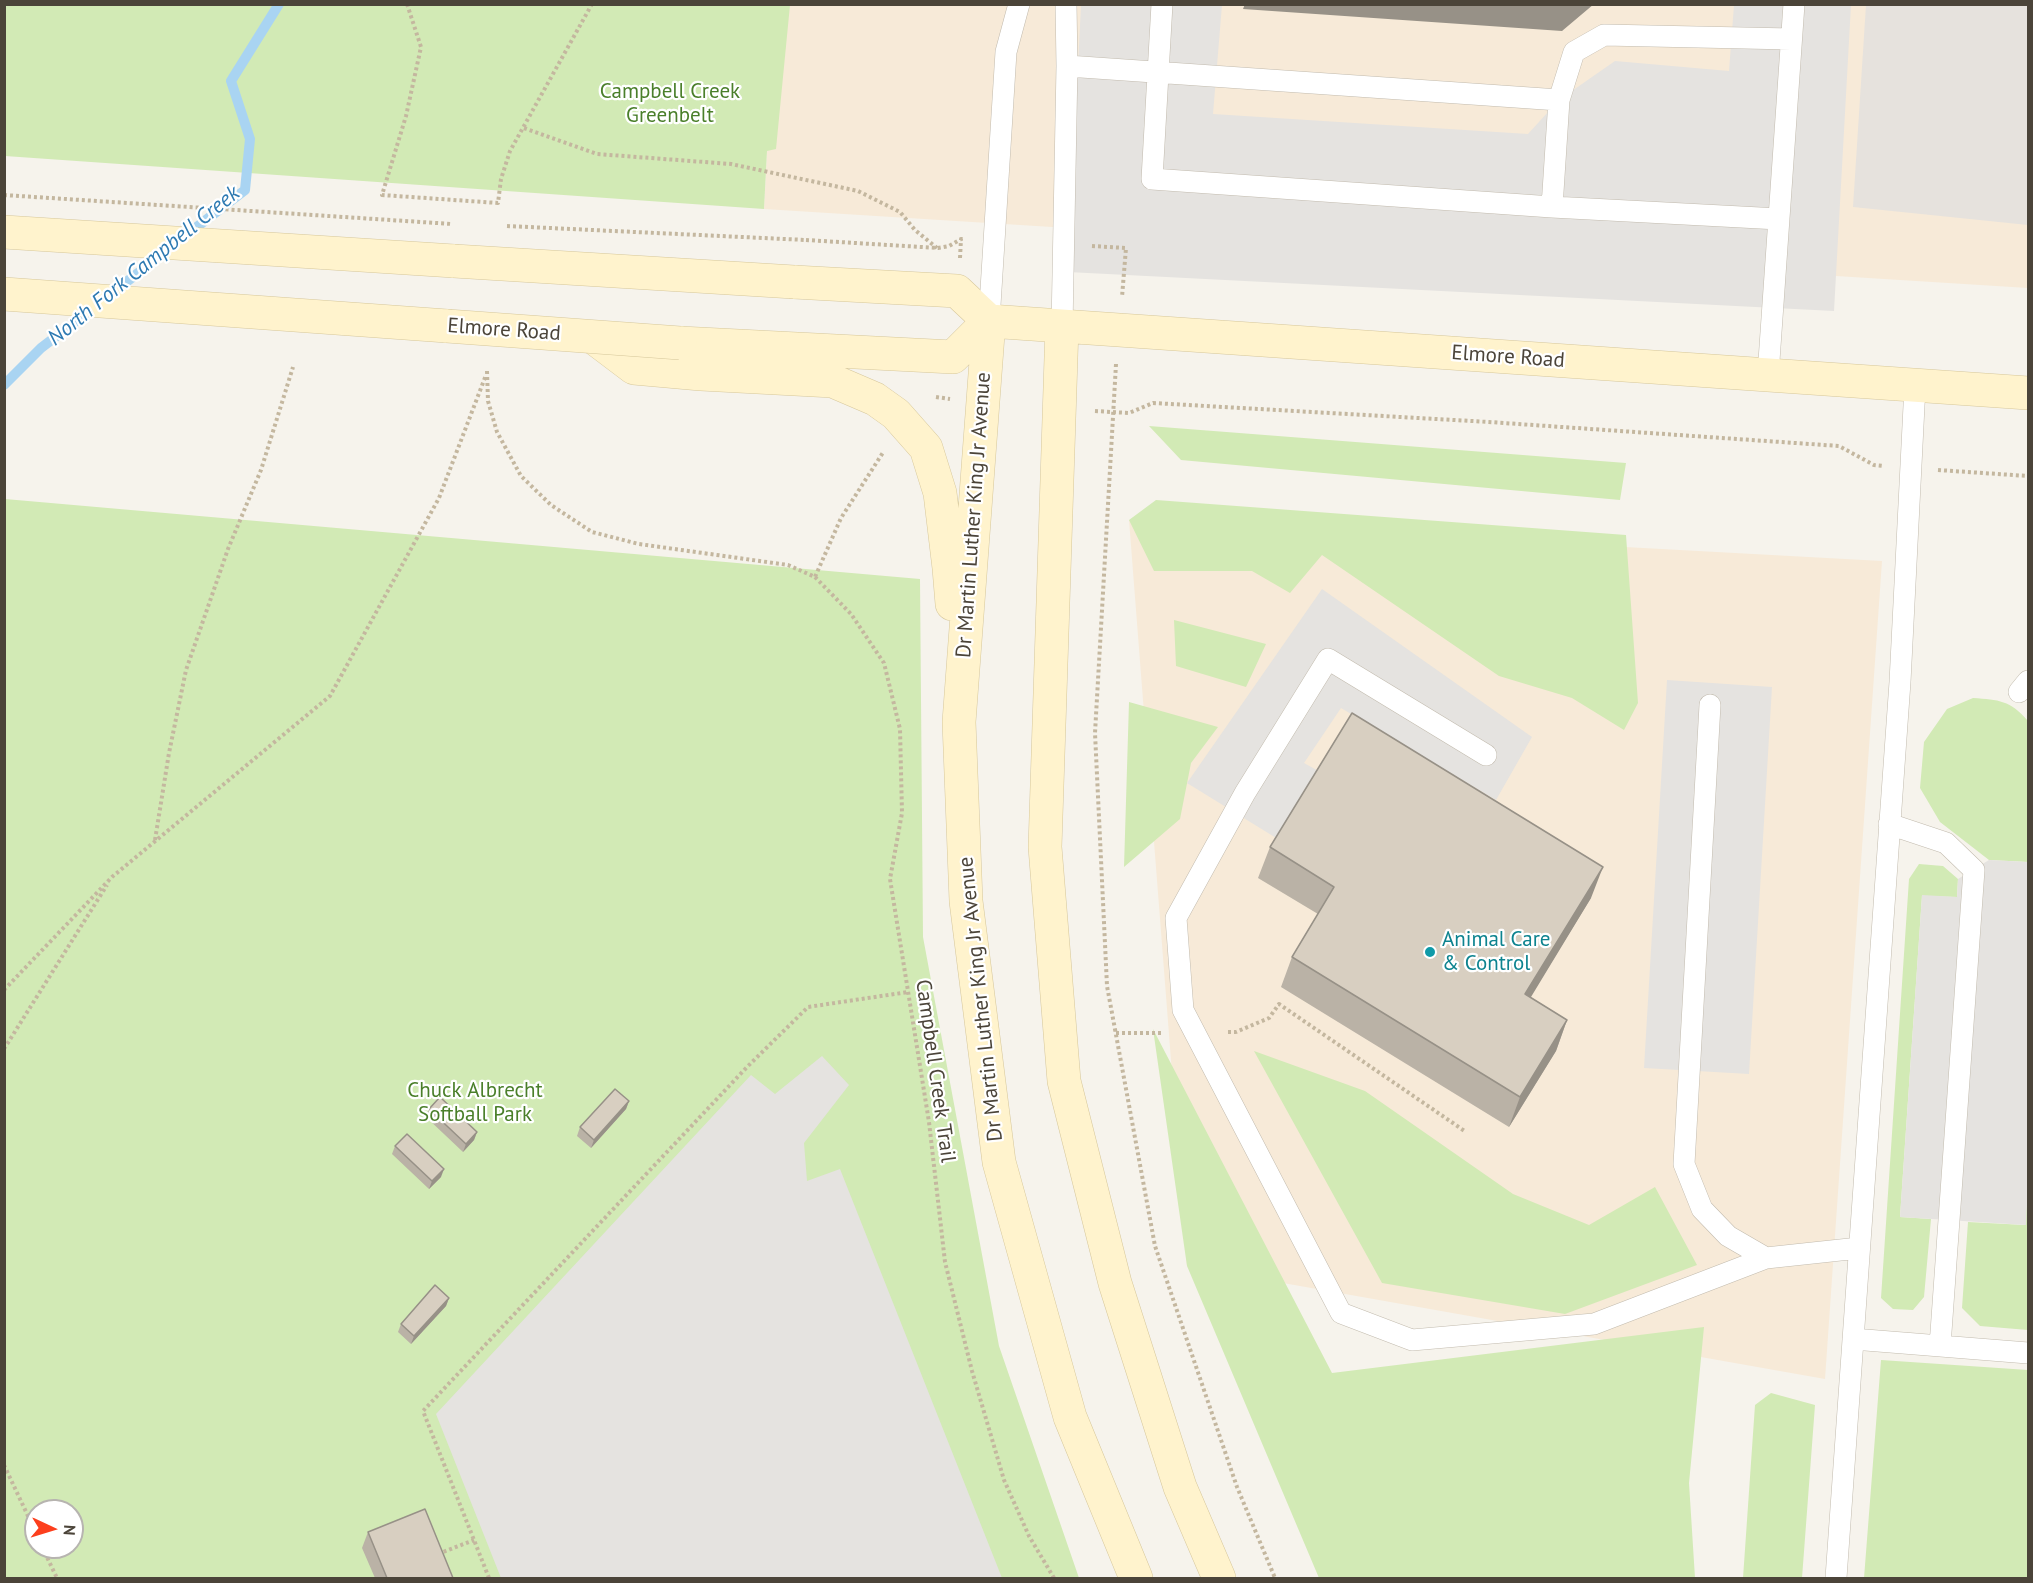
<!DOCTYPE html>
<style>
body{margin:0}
#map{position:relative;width:2033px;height:1583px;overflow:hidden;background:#f6f3ec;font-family:"PT Sans",sans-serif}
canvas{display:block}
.frame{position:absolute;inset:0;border:6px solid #4b4439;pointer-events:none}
.north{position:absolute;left:24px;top:1499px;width:60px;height:60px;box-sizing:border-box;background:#fff;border:2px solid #b7b4b0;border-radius:50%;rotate:94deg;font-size:16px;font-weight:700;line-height:24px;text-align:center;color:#4b4439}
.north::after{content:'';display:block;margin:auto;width:21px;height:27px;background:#fc3f1d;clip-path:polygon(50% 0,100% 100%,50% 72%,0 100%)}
</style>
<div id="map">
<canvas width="2033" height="1583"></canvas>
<div class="frame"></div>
<div class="north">N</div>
</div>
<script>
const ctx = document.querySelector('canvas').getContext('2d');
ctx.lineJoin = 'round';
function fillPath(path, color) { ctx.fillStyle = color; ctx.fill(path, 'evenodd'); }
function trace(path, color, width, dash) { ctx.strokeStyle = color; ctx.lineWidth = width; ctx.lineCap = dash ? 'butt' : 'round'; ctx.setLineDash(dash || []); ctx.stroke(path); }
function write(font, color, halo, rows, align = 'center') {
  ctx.font = font + ' "PT Sans",sans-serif'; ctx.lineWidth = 4.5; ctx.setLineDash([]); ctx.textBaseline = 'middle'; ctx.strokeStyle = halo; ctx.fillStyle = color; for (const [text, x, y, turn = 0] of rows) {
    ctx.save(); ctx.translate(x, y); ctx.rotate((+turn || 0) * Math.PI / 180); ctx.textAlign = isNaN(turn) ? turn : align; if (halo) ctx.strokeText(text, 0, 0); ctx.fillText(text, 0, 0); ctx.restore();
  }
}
fillPath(new Path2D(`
 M775,5h1253v283l-1264,-79z
 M1129,520l753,41 -57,818 -638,-113z`), '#f7ead8');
fillPath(new Path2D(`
 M1866,5h162v220l-175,-18z`), '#e6e2dd');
fillPath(new Path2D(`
 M4,5h786l-14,144 -9,2 -3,58 -759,-53z
 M1149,426l477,37 -6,37 -439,-40z
 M5,499l915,80 3,358 76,409 80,232h-1074zM36,1511h36v36h-36z
 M1156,500l470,35 12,168 -14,27 -52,-32 -73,-22 -177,-121 -32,38 -38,-22h-98l-25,-51z
 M1174,620l92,24 -20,43 -70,-21z
 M1973,698c26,2 37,2 55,23v141l-39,-2 -49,-38 -20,-34 4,-46 23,-33z
 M1129,702l89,25 -27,36 -11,56 -56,48z
 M1919,864l24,2 15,13 -1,18 -35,-1 -22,321 31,2 -7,78 -11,13 -20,-1 -12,-11 28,-419z
 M1153,1029l179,344 372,-46 -15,156 6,95h-376l-132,-312z
 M1254,1051l111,40 148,103 76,31 66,-38 42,78 -132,49 -183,-31z
 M2028,1182v148l-48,-4 -18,-18 6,-86 57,3z
 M1881,1360l147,10v208h-164z
 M1771,1393l44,12 -13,173h-59l12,-173z`), '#d2eab5');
fillPath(new Path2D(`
 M1081,5h141l-9,109 315,20 31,-34 56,-39 114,10 5,-66h117l-17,306 -766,-39z
 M1322,589l210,148 -36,63 -155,-92 -37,55 18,10 -41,68 -94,-58z
 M1667,680l105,7 -23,387 -105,-6z
 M1989,860l39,2v321l-2,42 -126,-8 22,-322 35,2 1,-18z
 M822,1056l27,29 -45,58 3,38 33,-12 162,409h-501l-65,-164 315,-339 24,19z`), '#e5e3e0');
trace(new Path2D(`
 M185,236l60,-46 5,-51 -19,-58 48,-77
 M112,293l56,-43
 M4,385l37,-37 51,-39`), '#a9d4f2', 10);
const lane = new Path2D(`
 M1162,4l-10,175 400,28 227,12
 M1067,66l492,34
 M1552,207l7,-107 15,-48 30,-17 187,4
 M989,321l17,-269 13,-48
 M1062,327l5,-261 -1,-62
 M1768,375l26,-371
 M2019,692l9,-11
 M1710,705l-26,459 18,45 26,27 38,22
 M1486,755l-158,-96 -83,134 -69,125 7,92 158,303 71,27 182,-16 172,-66 93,-10
 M1889,824l57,19 28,27 -34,476
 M1853,1339l175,14
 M1836,1578l64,-896 15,-296`);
const secondary = new Path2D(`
 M4,232l450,29
 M794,282l163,9 32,30 1039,72
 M4,294l443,32
 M989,321l-30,401 7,179 33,261 71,255 66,161
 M1062,327l-17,520 19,234 51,202 65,204 39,91
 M593,337l41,31 67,6 132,7 42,18 21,15 30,34 14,45 9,75 3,36
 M680,343l273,14 36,-36`);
trace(lane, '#c2bbae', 22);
trace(secondary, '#d6c79b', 34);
trace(new Path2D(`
 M407,4l14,43 -15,69 -24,79 116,8 3,-24 9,-28 82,-147
 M524,128l73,26 134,10 127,27 42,21 15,18 22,18
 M806,240l132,8 11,-2 12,-7h4
 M1092,246l34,2 -4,49
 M960,258l1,-19
 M1116,364l-21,369 12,253 48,260 82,241 38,91
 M487,371l1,30 9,31 24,44 30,29 41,27 47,12 149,21 27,12 26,-59 43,-67
 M936,397l14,2
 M1095,411l34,2 24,-10 336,19 350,24 35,19 9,1
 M1938,470l90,6
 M815,577l36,37 33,49 16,66 2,84 -12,66 39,243 16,140 27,109 32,109 25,56 25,42
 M155,840l14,-87 17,-83 42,-121 33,-79 32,-103
 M4,990l108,-113 218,-181 109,-198 47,-123
 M1228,1032h8l33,-14 10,-14 187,128
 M1116,1033h47
 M4,1049l103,-164
 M4,1465l32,68
 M42,1547l15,31
 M438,1554l36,-14
 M489,1578l-66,-167 324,-344 61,-60 100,-15`), '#c4b79f', 4, [3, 3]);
trace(lane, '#fff', 21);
trace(secondary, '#fff3cd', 33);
const secondaryBridge = new Path2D(`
 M454,261l340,21
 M447,326l233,17`);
trace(secondaryBridge, '#d6c79b', 34, []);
trace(new Path2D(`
 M4,195l448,29
 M507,226l299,14`), '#c4b79f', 4, [3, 3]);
trace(secondaryBridge, '#fff3cd', 33);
fillPath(new Path2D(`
 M1270,847l321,51 -61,99 37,23 -11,31 -47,76 -228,-140 11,-30 26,-43 -60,-36z
 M629,1101l-3,8 -35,39 -14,-12 3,-9z
 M429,1109l48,23 -3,8 -11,12 -37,-35z
 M395,1146l46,31 -12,12 -37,-35z
 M449,1298l-3,8 -35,38 -13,-12 3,-8z
 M368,1532l85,46h-78l-13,-30z`), '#bab2a6');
fillPath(new Path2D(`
 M1245,4h349l-32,27 -319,-22z
 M1603,867l-12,31 -77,127 11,-31z
 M1567,1020l-11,31 -47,76 11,-30z
 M629,1101l-3,8 -35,39 3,-8z
 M477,1132l-3,8 -11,12 3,-8z
 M444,1169l-3,8 -12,12 3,-8z
 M449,1298l-3,8 -35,38 3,-8z`), '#979187');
const building = new Path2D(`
 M1352,713l251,154 -78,127 42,26 -47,77 -228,-140 42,-70 -64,-40z
 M615,1089l14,12 -35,39 -14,-13z
 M440,1097l37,35 -11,12 -37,-35z
 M407,1134l37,35 -12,12 -37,-35z
 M435,1285l14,13 -35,38 -13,-12z
 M425,1509l28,69h-66l-19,-46z`);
fillPath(building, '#d8cfc1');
trace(building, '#979187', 1.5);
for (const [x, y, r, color] of [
 [1430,952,6,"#0f9aa8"]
]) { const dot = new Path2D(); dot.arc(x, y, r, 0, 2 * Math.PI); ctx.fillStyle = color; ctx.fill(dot); trace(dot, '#fff', 2); }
write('21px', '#4a7f2a', '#fff', [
 ["Campbell Creek",670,92],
 ["Greenbelt",670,116],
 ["Chuck Albrecht",475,1091],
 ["Softball Park",475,1115]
]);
write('21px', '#4b4439', '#fff', [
 ["Elmore Road",504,330,4],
 ["Elmore Road",1508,357,4],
 ["Dr Martin Luther King Jr Avenue",974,515,-86],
 ["Dr Martin Luther King Jr Avenue",981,999,-96],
 ["Campbell Creek Trail",935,1071,82]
]);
write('21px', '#0d838f', '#fff', [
 ["Animal Care",1442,940],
 ["& Control",1442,964]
], 'left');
write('italic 22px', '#2e7ab2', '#fff', [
 ["North Fork Campbell Creek",144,266,-39]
]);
</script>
